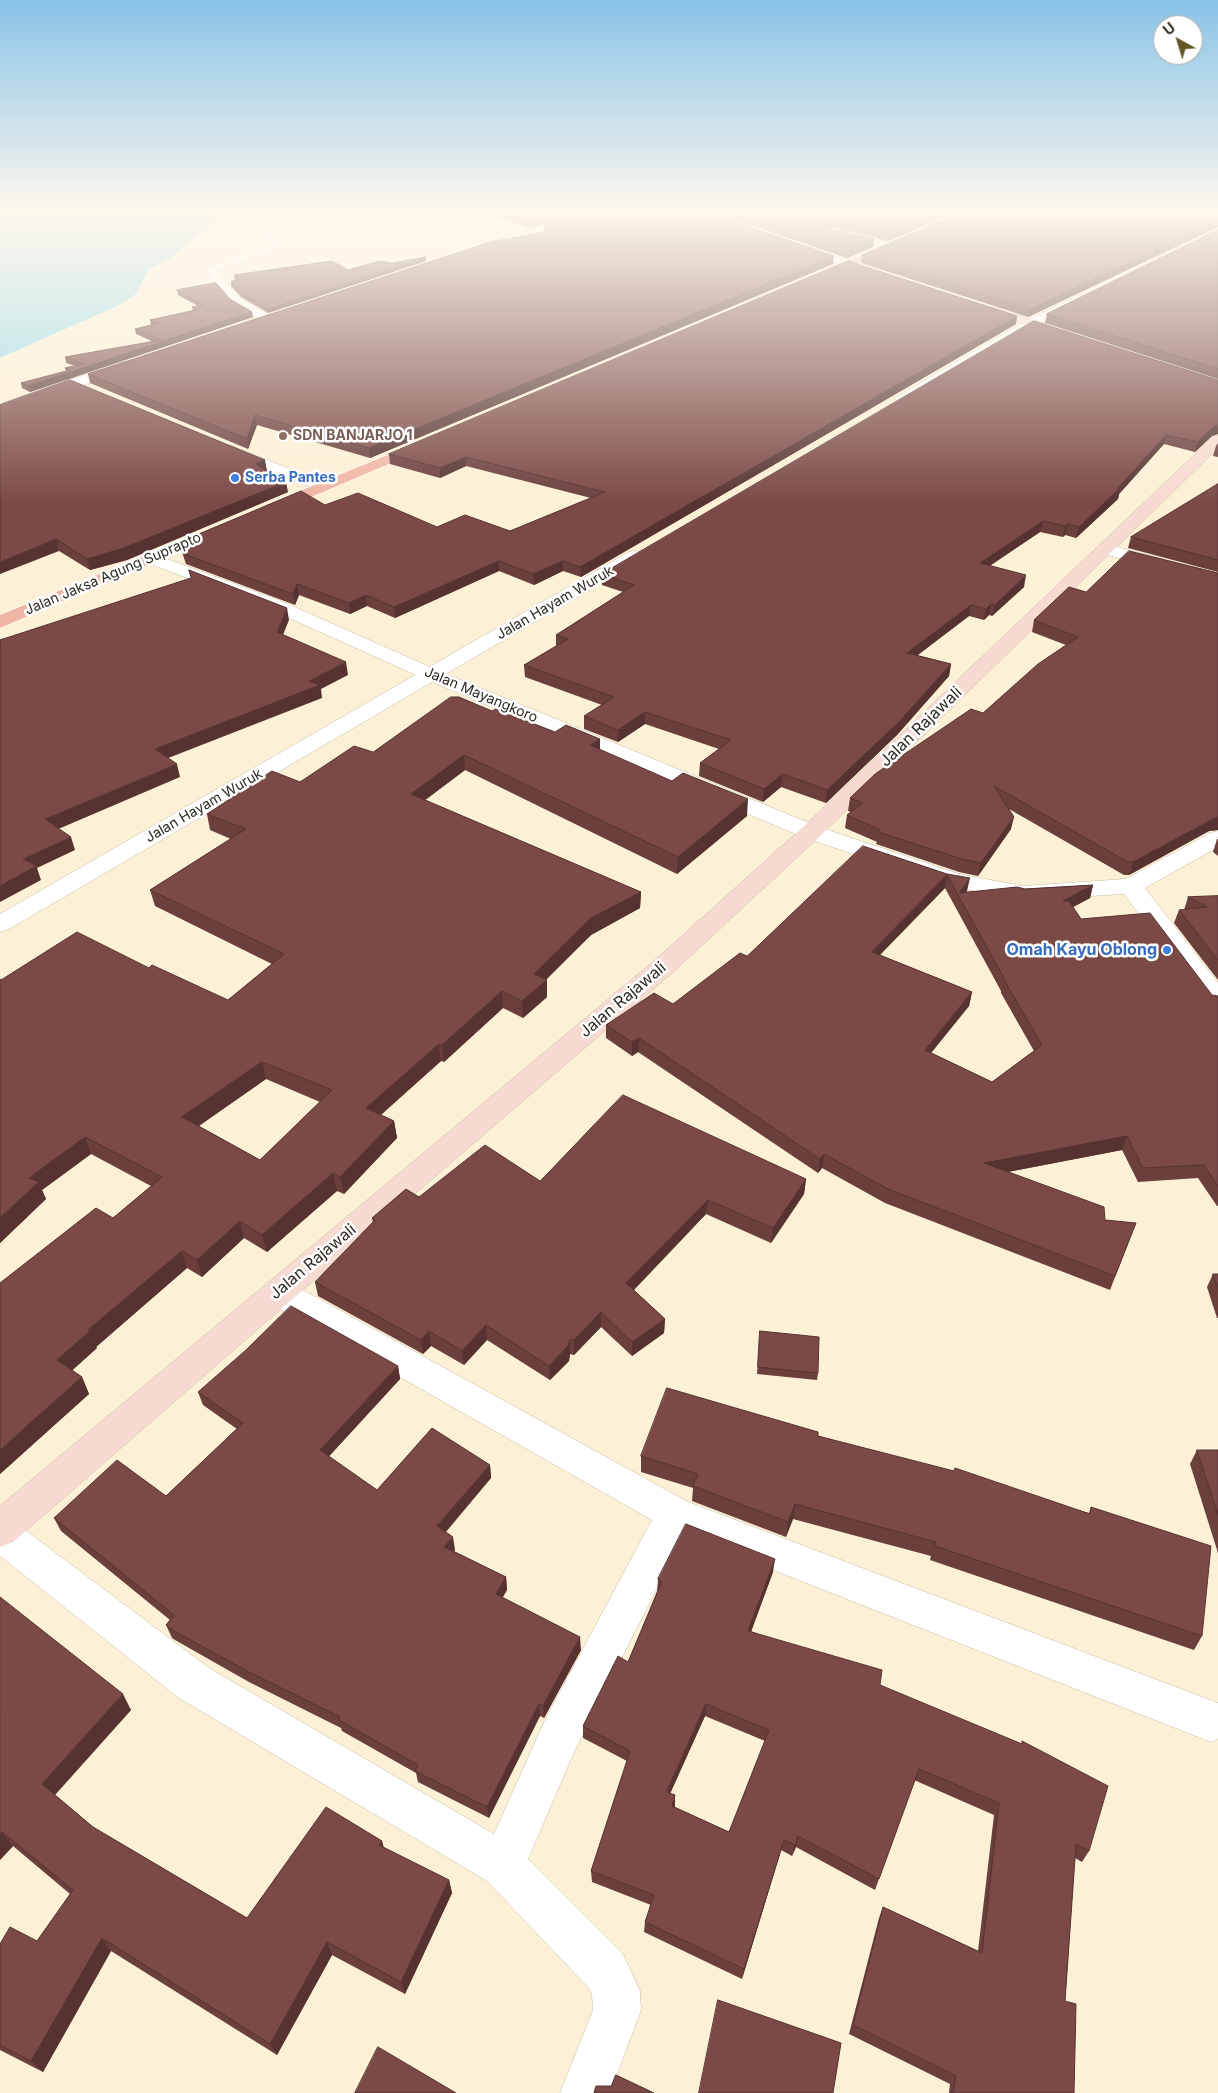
<!DOCTYPE html>
<html>
<head>
<meta charset="utf-8">
<style>
	body { margin:0 }
	#map { position:relative; width:1218px; height:2093px; overflow:hidden; background:#fcf0d6; font-family:Inter,sans-serif }
	canvas { display:block }
	.north { position:absolute; left:1153px; top:15px; width:50px; height:50px; box-sizing:border-box; background:#fefefe; border:1px solid #aba9a5; border-radius:50%; rotate:321deg; font-size:14px; font-weight:700; line-height:20px; text-align:center; color:#2e2a20 }
	.north::after { content:''; display:block; margin:auto; width:18px; height:22px; background:#635824; clip-path:polygon(50% 0,100% 100%,50% 72%,0 100%) }
</style>
</head>
<body>
<div id="map">
<canvas width="1218" height="2093"></canvas>
<div class="north">U</div>
</div>
<script>
const c = document.querySelector('canvas').getContext('2d');
c.lineJoin = 'round';
function fillPath(path, color) { c.fillStyle = color; c.fill(path, 'evenodd'); }
function stroke(path, color, width, dash) { c.strokeStyle = color; c.lineWidth = width; c.lineCap = dash ? 'butt' : 'round'; c.setLineDash(dash || []); c.stroke(path); }
function label(font, color, halo, rows, align = 'center') {
  c.font = font + ' Inter,sans-serif'; c.lineWidth = 5; c.setLineDash([]); c.textBaseline = 'middle'; c.strokeStyle = halo; c.fillStyle = color; for (const [text, x, y, turn = 0] of rows) {
    c.save(); c.translate(x, y); c.rotate((+turn || 0) * Math.PI / 180); c.textAlign = isNaN(turn) ? turn : align; if (halo) c.strokeText(text, 0, 0); c.fillText(text, 0, 0); c.restore();
  }
}
const water = new Path2D(`
	M 0,211 L 219,211 L 216,218 L 170,259 L 149,269 L 135,295 L 117,306 L 0,358 Z`);
const minor = new Path2D(`
	M 283,211 L 298,211 L 281,219 L 266,230 L 284,243 L 285,245 L 284,247 L 216,271 L 240,298 L 270,316 L 272,319 L 270,322 L 266,323 L 232,302 L 204,270 L 205,268 L 272,244 L 257,233 L 257,227 Z
	M 456,211 L 472,211 L 528,230 L 585,211 L 601,211 L 478,252 L 473,249 L 474,247 L 518,233 Z
	M 838,231 L 894,244 L 895,246 L 890,249 L 834,236 L 833,234 Z
	M 797,244 L 853,262 L 854,264 L 849,267 L 793,249 L 792,247 Z
	M 124,362 L 130,366 L 129,369 L 0,414 L 0,405 L 10,400 Z
	M 232,446 L 328,484 L 331,487 L 328,490 L 318,490 L 227,453 L 225,450 L 227,447 Z
	M 1106,544 L 1218,574 L 1218,584 L 1100,553 L 1098,549 L 1100,545 Z
	M 151,553 L 281,601 L 439,671 L 819,827 L 959,874 L 1022,886 L 1126,879 L 1210,833 L 1218,831 L 1218,847 L 1145,888 L 1218,983 L 1218,1010 L 1209,1007 L 1124,894 L 1022,900 L 945,885 L 803,837 L 425,679 L 269,609 L 145,562 L 142,558 L 145,554 Z
	M 278,1279 L 290,1283 L 688,1502 L 1218,1703 L 1218,1739 L 1211,1742 L 684,1535 L 575,1750 L 528,1859 L 623,1954 L 640,1991 L 641,2010 L 610,2093 L 560,2093 L 593,2010 L 592,1994 L 589,1988 L 487,1881 L 179,1698 L 0,1556 L 0,1515 L 13,1521 L 209,1668 L 494,1834 L 545,1720 L 652,1520 L 266,1301 L 262,1292 L 266,1283 Z`);
const tertiary = new Path2D(`
	M 1080,295 L 1086,298 L 1084,300 L 1035,326 L 907,401 L 897,401 L 895,398 L 1027,320 Z
	M 635,551 L 641,552 L 643,556 L 641,560 L 9,929 L 0,932 L 0,914 L 629,552 Z`);
const secondary = new Path2D(`
	M 981,304 L 1070,331 L 1072,334 L 1070,337 L 1062,337 L 977,309 L 975,307 Z
	M 1218,436 L 1218,448 L 819,837 L 672,973 L 290,1301 L 13,1542 L 0,1547 L 0,1506 L 654,961 L 803,827 L 1213,437 Z`);
const primary = new Path2D(`
	M 896,241 L 901,244 L 900,246 L 822,279 L 818,280 L 812,277 L 814,275 Z
	M 424,440 L 429,441 L 431,444 L 429,447 L 278,511 L 266,511 L 264,508 L 266,505 Z
	M 216,526 L 222,528 L 224,531 L 222,534 L 0,628 L 0,615 Z`);
const wall = new Path2D(`
	M 479,211 L 578,211 L 530,228 Z
	M 709,211 L 958,211 L 888,241 L 832,227 L 830,229 L 873,247 L 847,258 Z
	M 1218,211 L 1218,227 L 1028,317 L 861,263 L 862,255 Z
	M 544,224 L 833,264 L 370,458 L 257,425 L 248,449 L 90,383 L 88,374 L 546,232 L 544,232 Z
	M 1218,230 L 1218,379 L 1045,323 L 1047,314 Z
	M 426,261 L 268,313 L 241,297 L 231,286 L 231,281 L 236,280 L 235,280 L 234,275 L 348,270 L 392,263 Z
	M 177,290 L 230,299 L 253,317 L 30,392 L 22,388 L 21,383 L 66,372 L 65,368 L 75,366 L 66,363 L 65,357 L 154,342 L 136,334 L 135,329 L 151,325 L 150,320 L 193,310 L 192,307 L 198,306 L 178,295 Z
	M 1016,324 L 581,577 L 563,571 L 534,585 L 499,571 L 395,618 L 367,606 L 350,614 L 299,595 L 295,605 L 186,564 L 182,552 L 180,542 L 325,505 L 437,527 L 510,531 L 591,498 L 466,466 L 440,478 L 390,464 L 389,454 Z
	M 1218,380 L 1218,434 L 1212,436 L 1195,452 L 1164,444 L 1119,494 L 1118,499 L 1076,538 L 1065,535 L 1063,537 L 1040,532 L 990,565 L 1024,587 L 992,616 L 989,615 L 984,620 L 969,616 L 917,655 L 951,664 L 949,676 L 897,735 L 826,803 L 781,787 L 763,802 L 699,776 L 700,763 L 719,749 L 645,724 L 618,742 L 584,729 L 584,716 L 602,705 L 525,677 L 524,665 L 556,646 L 556,635 L 623,592 L 602,585 L 602,574 Z
	M 0,405 L 267,471 L 288,492 L 127,560 L 90,570 L 59,551 Z
	M 1218,443 L 1218,457 L 1213,456 L 1216,446 Z
	M 1218,484 L 1218,572 L 1128,548 L 1131,537 Z
	M 1218,573 L 1218,830 L 1209,831 L 1129,875 L 1124,875 L 1009,809 L 1011,829 L 978,876 L 959,872 L 876,844 L 877,842 L 845,828 L 847,815 L 851,812 L 848,811 L 850,798 L 983,713 L 1066,645 L 1032,632 L 1034,620 L 1086,592 Z
	M 492,711 L 555,732 L 600,750 L 747,816 L 677,874 L 465,770 L 425,800 L 641,892 L 640,908 L 591,935 L 546,980 L 547,997 L 523,1018 L 503,1008 L 444,1062 L 441,1061 L 381,1115 L 394,1121 L 397,1138 L 344,1194 L 337,1191 L 267,1252 L 244,1238 L 202,1277 L 187,1268 L 96,1347 L 97,1348 L 72,1370 L 82,1377 L 89,1394 L 0,1474 L 113,1218 L 151,1186 L 91,1154 L 42,1190 L 46,1199 L 0,1243 L 0,979 L 1,980 L 149,968 L 228,1000 L 272,964 L 155,906 L 150,890 L 231,839 L 210,830 L 207,814 L 300,782 L 373,752 ZM 266,1079 L 320,1102 L 260,1160 L 199,1126 Z
	M 1217,839 L 1218,839 L 1218,856 L 1213,852 Z
	M 947,874 L 967,891 L 966,892 L 1093,885 L 1090,898 L 1073,907 L 1081,919 L 1212,995 L 1218,996 L 1218,1206 L 1217,1206 L 1198,1178 L 1138,1182 L 1122,1150 L 1008,1172 L 1105,1220 L 1136,1223 L 1110,1290 L 885,1203 L 822,1168 L 818,1173 L 638,1052 L 632,1056 L 606,1038 L 606,1025 L 673,1004 L 747,956 ZM 945,888 L 1001,991 L 1001,993 L 1034,1051 L 992,1082 L 931,1053 L 969,1006 L 972,992 L 880,955 Z
	M 1218,896 L 1218,980 L 1174,923 L 1179,910 L 1184,910 L 1188,897 Z
	M 806,1179 L 804,1194 L 771,1243 L 706,1214 L 634,1290 L 665,1319 L 664,1333 L 632,1356 L 601,1327 L 574,1355 L 570,1354 L 569,1361 L 550,1380 L 487,1340 L 464,1365 L 431,1346 L 423,1354 L 318,1296 L 315,1282 L 373,1222 L 372,1218 L 419,1197 L 540,1181 Z
	M 1213,1274 L 1218,1274 L 1218,1318 L 1217,1318 L 1207,1287 Z
	M 760,1331 L 818,1373 L 817,1380 L 757,1374 Z
	M 398,1366 L 400,1379 L 329,1456 L 377,1490 L 490,1465 L 491,1478 L 446,1532 L 455,1550 L 454,1551 L 506,1577 L 507,1590 L 502,1598 L 581,1650 L 544,1718 L 540,1716 L 489,1818 L 418,1782 L 416,1773 L 342,1731 L 341,1728 L 249,1682 L 175,1640 L 172,1638 L 166,1625 L 170,1620 L 61,1531 L 54,1518 L 166,1496 L 237,1429 L 203,1405 L 198,1392 Z
	M 818,1436 L 1089,1513 L 1091,1507 L 1202,1636 L 1194,1650 L 930,1560 L 931,1556 L 793,1519 L 786,1537 L 692,1501 L 693,1488 L 641,1472 L 641,1456 Z
	M 1197,1450 L 1218,1450 L 1218,1553 L 1190,1464 Z
	M 773,1572 L 751,1631 L 880,1685 L 1089,1851 L 1082,1862 L 1075,1858 L 1065,2001 L 1074,2093 L 949,2093 L 950,2084 L 849,2034 L 879,1918 L 883,1907 L 978,1951 L 994,1815 L 914,1780 L 875,1890 L 796,1847 L 792,1856 L 781,1850 L 742,1979 L 644,1932 L 645,1922 L 651,1905 L 592,1882 L 591,1871 L 627,1761 L 583,1738 L 583,1726 L 628,1662 L 657,1592 L 658,1579 ZM 705,1716 L 765,1741 L 729,1832 L 674,1807 L 670,1793 Z
	M 0,1597 L 131,1710 L 55,1795 L 93,1827 L 247,1918 L 382,1841 L 383,1847 L 449,1880 L 452,1893 L 405,1994 L 332,1955 L 277,2055 L 111,1951 L 43,2072 L 0,2050 L 0,1944 L 37,1941 L 70,1894 L 13,1846 L 0,1860 Z`);
const shadedWall = new Path2D(`
	M 556,211 L 578,211 L 530,228 L 529,220 Z
	M 942,211 L 958,211 L 888,241 L 889,233 Z
	M 833,220 L 832,227 L 826,230 L 827,223 Z
	M 1218,220 L 1218,227 L 1028,317 L 1030,309 Z
	M 874,239 L 873,247 L 847,258 L 848,250 Z
	M 834,256 L 833,264 L 370,458 L 369,448 Z
	M 426,257 L 426,261 L 268,313 L 268,309 Z
	M 252,312 L 253,317 L 30,392 L 28,386 Z
	M 1017,316 L 1016,324 L 581,577 L 580,567 Z
	M 255,415 L 257,425 L 248,449 L 247,439 Z
	M 1218,425 L 1218,434 L 1212,436 L 1195,452 L 1198,442 L 1214,426 Z
	M 1166,435 L 1164,444 L 1119,494 L 1118,499 L 1076,538 L 1079,527 L 1118,488 Z
	M 466,457 L 466,466 L 440,478 L 440,468 Z
	M 265,460 L 267,471 L 255,464 Z
	M 286,482 L 288,492 L 127,560 L 90,570 L 87,559 Z
	M 1043,521 L 1040,532 L 978,574 L 980,563 Z
	M 1068,524 L 1065,535 L 1063,537 L 1065,526 Z
	M 56,539 L 59,551 L 0,574 L 0,562 Z
	M 499,561 L 499,571 L 395,618 L 394,607 Z
	M 563,561 L 563,571 L 534,585 L 533,574 Z
	M 1026,575 L 1024,587 L 992,616 L 995,605 Z
	M 297,584 L 299,595 L 295,605 L 293,594 Z
	M 366,595 L 367,606 L 350,614 L 349,603 Z
	M 991,604 L 989,615 L 984,620 L 986,609 Z
	M 971,605 L 969,616 L 905,665 L 907,653 Z
	M 287,608 L 289,620 L 279,645 L 277,632 Z
	M 346,662 L 348,675 L 321,689 L 322,698 L 158,762 L 155,749 L 309,681 Z
	M 951,664 L 949,676 L 897,735 L 826,803 L 827,790 Z
	M 645,712 L 645,724 L 618,742 L 618,730 Z
	M 600,739 L 600,754 L 590,745 Z
	M 464,755 L 465,770 L 412,810 L 411,794 Z
	M 177,764 L 180,777 L 49,833 L 45,819 Z
	M 783,774 L 781,787 L 763,802 L 764,789 Z
	M 748,799 L 747,816 L 677,874 L 678,857 Z
	M 1014,817 L 1011,829 L 978,876 L 981,863 Z
	M 1218,818 L 1218,830 L 1209,831 L 1129,875 L 1133,862 L 1213,819 Z
	M 71,837 L 75,850 L 37,868 L 41,880 L 0,902 L 0,886 L 23,859 Z
	M 947,875 L 945,888 L 870,965 L 872,952 Z
	M 970,878 L 967,891 L 961,900 L 959,893 Z
	M 1093,885 L 1090,898 L 1060,914 L 1063,901 Z
	M 641,892 L 640,908 L 591,935 L 541,984 L 547,980 L 547,997 L 523,1018 L 522,1001 L 534,974 L 591,918 Z
	M 502,991 L 503,1008 L 444,1062 L 442,1045 Z
	M 972,992 L 969,1006 L 922,1064 L 925,1050 Z
	M 639,1038 L 638,1052 L 632,1056 L 632,1042 Z
	M 439,1044 L 441,1061 L 368,1126 L 366,1108 Z
	M 262,1062 L 266,1079 L 187,1134 L 182,1117 Z
	M 394,1121 L 397,1138 L 344,1194 L 340,1177 Z
	M 1127,1136 L 1122,1150 L 981,1177 L 984,1163 Z
	M 85,1137 L 91,1154 L 42,1190 L 46,1199 L 0,1243 L 0,1218 L 29,1178 Z
	M 824,1154 L 822,1168 L 818,1173 L 820,1159 Z
	M 333,1173 L 337,1191 L 267,1252 L 262,1235 Z
	M 806,1179 L 804,1194 L 771,1243 L 773,1228 Z
	M 708,1200 L 706,1214 L 626,1298 L 626,1283 Z
	M 240,1221 L 244,1238 L 202,1277 L 197,1260 Z
	M 182,1251 L 187,1268 L 96,1347 L 97,1348 L 65,1377 L 57,1360 L 88,1330 Z
	M 601,1312 L 601,1327 L 574,1355 L 574,1340 Z
	M 665,1319 L 664,1333 L 632,1356 L 632,1342 Z
	M 486,1325 L 487,1340 L 464,1365 L 462,1351 Z
	M 429,1331 L 431,1346 L 423,1354 L 421,1340 Z
	M 570,1340 L 570,1354 L 569,1361 L 550,1380 L 549,1366 Z
	M 398,1366 L 400,1379 L 323,1463 L 320,1450 Z
	M 82,1377 L 89,1394 L 0,1474 L 0,1450 Z
	M 490,1465 L 491,1478 L 439,1539 L 437,1526 Z
	M 795,1504 L 793,1519 L 786,1537 L 788,1522 Z
	M 453,1537 L 455,1550 L 446,1559 L 444,1547 Z
	M 775,1559 L 773,1572 L 747,1643 L 748,1631 Z
	M 506,1577 L 507,1590 L 497,1607 L 496,1594 Z
	M 580,1637 L 581,1650 L 544,1718 L 543,1706 Z
	M 123,1694 L 131,1710 L 52,1798 L 42,1784 Z
	M 539,1704 L 540,1716 L 489,1818 L 487,1807 Z
	M 706,1704 L 705,1716 L 666,1803 L 667,1792 Z
	M 675,1795 L 675,1807 L 671,1817 L 672,1806 Z
	M 2,1832 L 13,1846 L 0,1860 L 0,1835 Z
	M 798,1836 L 796,1847 L 792,1856 L 795,1845 Z
	M 784,1840 L 781,1850 L 742,1979 L 744,1969 Z
	M 382,1841 L 386,1855 L 379,1845 Z
	M 449,1880 L 452,1893 L 405,1994 L 401,1982 Z
	M 102,1938 L 111,1951 L 43,2072 L 31,2061 Z
	M 327,1942 L 332,1955 L 277,2055 L 270,2044 Z`);
const building = new Path2D(`
	M 501,211 L 556,211 L 529,220 Z
	M 583,211 L 703,211 L 834,256 L 369,448 L 255,415 L 247,439 L 88,374 L 490,242 L 563,229 L 544,224 Z
	M 731,211 L 942,211 L 889,233 L 833,220 L 827,223 L 828,228 L 874,239 L 848,250 Z
	M 966,211 L 1218,211 L 1218,220 L 1030,309 L 862,255 Z
	M 1218,230 L 1218,369 L 1047,314 Z
	M 426,257 L 268,309 L 241,292 L 231,281 L 241,280 L 234,275 L 332,261 L 348,270 L 380,261 L 392,263 Z
	M 848,261 L 1017,316 L 580,567 L 563,561 L 533,574 L 499,561 L 394,607 L 366,595 L 349,603 L 297,584 L 293,594 L 184,554 L 180,542 L 301,491 L 325,505 L 358,493 L 437,527 L 465,515 L 510,531 L 605,492 L 466,457 L 440,468 L 389,454 Z
	M 216,283 L 230,299 L 252,312 L 28,386 L 21,383 L 70,370 L 65,368 L 83,364 L 65,357 L 161,340 L 135,329 L 159,323 L 150,320 L 197,310 L 192,307 L 204,305 L 177,290 Z
	M 1034,321 L 1218,380 L 1218,425 L 1214,426 L 1198,442 L 1166,435 L 1118,488 L 1120,488 L 1079,527 L 1068,524 L 1065,526 L 1043,521 L 980,563 L 1026,575 L 995,605 L 991,604 L 986,609 L 971,605 L 907,653 L 951,664 L 899,722 L 827,790 L 783,774 L 764,789 L 700,763 L 731,740 L 645,712 L 618,730 L 584,716 L 614,697 L 524,665 L 568,639 L 556,635 L 634,585 L 602,574 Z
	M 70,380 L 265,460 L 255,464 L 286,482 L 124,548 L 87,559 L 56,539 L 0,562 L 0,405 Z
	M 1218,484 L 1218,560 L 1131,537 Z
	M 1129,551 L 1218,573 L 1218,818 L 1213,819 L 1133,862 L 1128,862 L 994,786 L 1014,817 L 981,863 L 962,859 L 878,832 L 880,830 L 847,815 L 863,803 L 850,798 L 875,774 L 971,709 L 983,713 L 1038,664 L 1078,637 L 1034,620 L 1069,587 L 1086,592 Z
	M 189,570 L 287,608 L 277,632 L 346,662 L 309,681 L 320,685 L 155,749 L 177,764 L 45,819 L 71,837 L 23,859 L 37,866 L 0,886 L 0,640 L 191,578 Z
	M 451,697 L 459,697 L 492,711 L 496,709 L 555,732 L 566,725 L 600,739 L 590,745 L 672,781 L 683,773 L 748,799 L 678,857 L 464,755 L 411,794 L 641,892 L 591,918 L 534,974 L 547,980 L 522,1001 L 502,991 L 442,1045 L 439,1044 L 366,1108 L 394,1121 L 340,1177 L 333,1173 L 262,1235 L 240,1221 L 197,1260 L 182,1251 L 88,1330 L 90,1331 L 57,1360 L 82,1377 L 0,1450 L 0,1283 L 96,1208 L 113,1218 L 162,1177 L 85,1137 L 29,1178 L 39,1182 L 0,1218 L 0,979 L 1,980 L 77,932 L 149,968 L 152,965 L 228,1000 L 284,954 L 150,890 L 246,829 L 207,814 L 272,771 L 300,782 L 354,746 L 373,752 ZM 262,1062 L 332,1090 L 260,1160 L 182,1117 Z
	M 863,846 L 947,874 L 970,878 L 959,893 L 1017,887 L 1025,889 L 1093,885 L 1063,901 L 1069,901 L 1081,919 L 1150,913 L 1212,995 L 1218,996 L 1218,1186 L 1204,1165 L 1143,1168 L 1127,1136 L 984,1163 L 1104,1207 L 1105,1220 L 1136,1223 L 1115,1276 L 888,1189 L 824,1154 L 820,1159 L 639,1038 L 632,1042 L 606,1025 L 654,993 L 673,1004 L 740,953 L 747,956 ZM 947,875 L 1005,980 L 1004,980 L 1042,1045 L 992,1082 L 925,1050 L 972,992 L 872,952 Z
	M 1218,896 L 1218,960 L 1179,910 L 1207,907 L 1188,897 Z
	M 623,1095 L 806,1179 L 773,1228 L 708,1200 L 626,1283 L 665,1319 L 632,1342 L 601,1312 L 574,1340 L 570,1340 L 568,1346 L 549,1366 L 486,1325 L 462,1351 L 429,1331 L 421,1340 L 315,1282 L 375,1220 L 372,1218 L 406,1189 L 419,1197 L 485,1145 L 540,1181 Z
	M 1213,1274 L 1218,1274 L 1218,1288 Z
	M 291,1306 L 398,1366 L 320,1450 L 377,1490 L 432,1428 L 490,1465 L 437,1526 L 453,1537 L 444,1547 L 506,1577 L 496,1594 L 580,1637 L 543,1706 L 539,1704 L 487,1807 L 415,1771 L 418,1765 L 339,1720 L 340,1717 L 245,1670 L 169,1628 L 166,1625 L 174,1615 L 54,1518 L 117,1460 L 166,1496 L 243,1423 L 198,1392 L 246,1350 Z
	M 760,1331 L 819,1337 L 818,1373 L 758,1367 Z
	M 667,1388 L 818,1432 L 818,1436 L 954,1471 L 955,1468 L 1090,1514 L 1091,1507 L 1211,1546 L 1202,1636 L 935,1546 L 936,1542 L 795,1504 L 788,1522 L 693,1486 L 698,1474 L 641,1456 Z
	M 1197,1450 L 1218,1450 L 1218,1514 Z
	M 686,1524 L 775,1559 L 748,1631 L 882,1670 L 880,1685 L 1022,1744 L 1022,1741 L 1108,1786 L 1089,1851 L 1076,1844 L 1065,2001 L 1076,2004 L 1074,2093 L 953,2093 L 956,2076 L 853,2025 L 883,1907 L 982,1953 L 999,1803 L 919,1769 L 879,1879 L 798,1836 L 795,1845 L 784,1840 L 744,1969 L 645,1922 L 654,1895 L 591,1871 L 630,1751 L 583,1726 L 618,1656 L 628,1662 L 662,1581 L 658,1579 ZM 706,1704 L 769,1730 L 729,1832 L 672,1806 L 675,1795 L 667,1792 Z
	M 0,1597 L 123,1694 L 42,1784 L 93,1827 L 247,1918 L 326,1807 L 382,1841 L 379,1845 L 449,1880 L 401,1982 L 327,1942 L 270,2044 L 102,1938 L 31,2061 L 0,2045 L 0,1944 L 10,1927 L 37,1941 L 73,1890 L 2,1832 L 0,1835 Z
	M 718,2000 L 841,2043 L 833,2093 L 699,2093 Z
	M 378,2047 L 456,2093 L 355,2093 Z
	M 616,2075 L 654,2093 L 594,2093 L 596,2086 L 611,2086 Z`);
const markers = [
	[283,436,5,"#8d6e63"],
	[235,478,5,"#3f7fe0"],
	[1167,950,5,"#3f7fe0"]
];
const farEducationnames = [
	["SDN BANJARJO 1",293,436]
];
const farShopnames = [
	["Serba Pantes",245,478]
];
const farStreetnames = [
	["Jalan Jaksa Agung Suprapto",113,574,-23],
	["Jalan Hayam Wuruk",555,603,-30],
	["Jalan Mayangkoro",481,695,23],
	["Jalan Hayam Wuruk",204,806,-30]
];
const streetNames = [
	["Jalan Rajawali",921,727,-44],
	["Jalan Rajawali",623,1000,-40],
	["Jalan Rajawali",313,1262,-40]
];
const shopNames = [
	["Omah Kayu Oblong",1157,950]
];
fillPath(water, '#9adae9');
stroke(minor, '#c8bca3', 1);
stroke(tertiary, '#c8bca3', 1);
stroke(secondary, '#c8bca3', 1);
stroke(primary, '#fff', 1);
fillPath(minor, '#fff');
fillPath(tertiary, '#fff');
fillPath(secondary, '#f7dbd2');
fillPath(primary, '#efb6a5');
fillPath(wall, '#6a3f3c');
fillPath(shadedWall, '#563331');
fillPath(building, '#7b4946');
stroke(building, '#563331', 1);
const sky = c.createLinearGradient(0, 0, 0, 504);
sky.addColorStop(0, '#89c3e8');
sky.addColorStop(0.42, '#fef8ed');
sky.addColorStop(1, '#fef8ed00');
c.fillStyle = sky;
c.fillRect(0, 0, 1218, 504);
for (const [x, y, r, color] of markers) { const dot = new Path2D(); dot.arc(x, y, r, 0, 2 * Math.PI); c.fillStyle = color; c.fill(dot); stroke(dot, '#fefefe', 2); }
label('bold 14px', '#785e54', '#fefefe', farEducationnames, 'left');
label('bold 14px', '#366cbe', '#fefefe', farShopnames, 'left');
label('14px', '#2e2a20', '#fefefe', farStreetnames);
label('16px', '#2e2a20', '#fefefe', streetNames);
label('bold 16px', '#366cbe', '#fefefe', shopNames, 'right');
</script>
</body>
</html>
